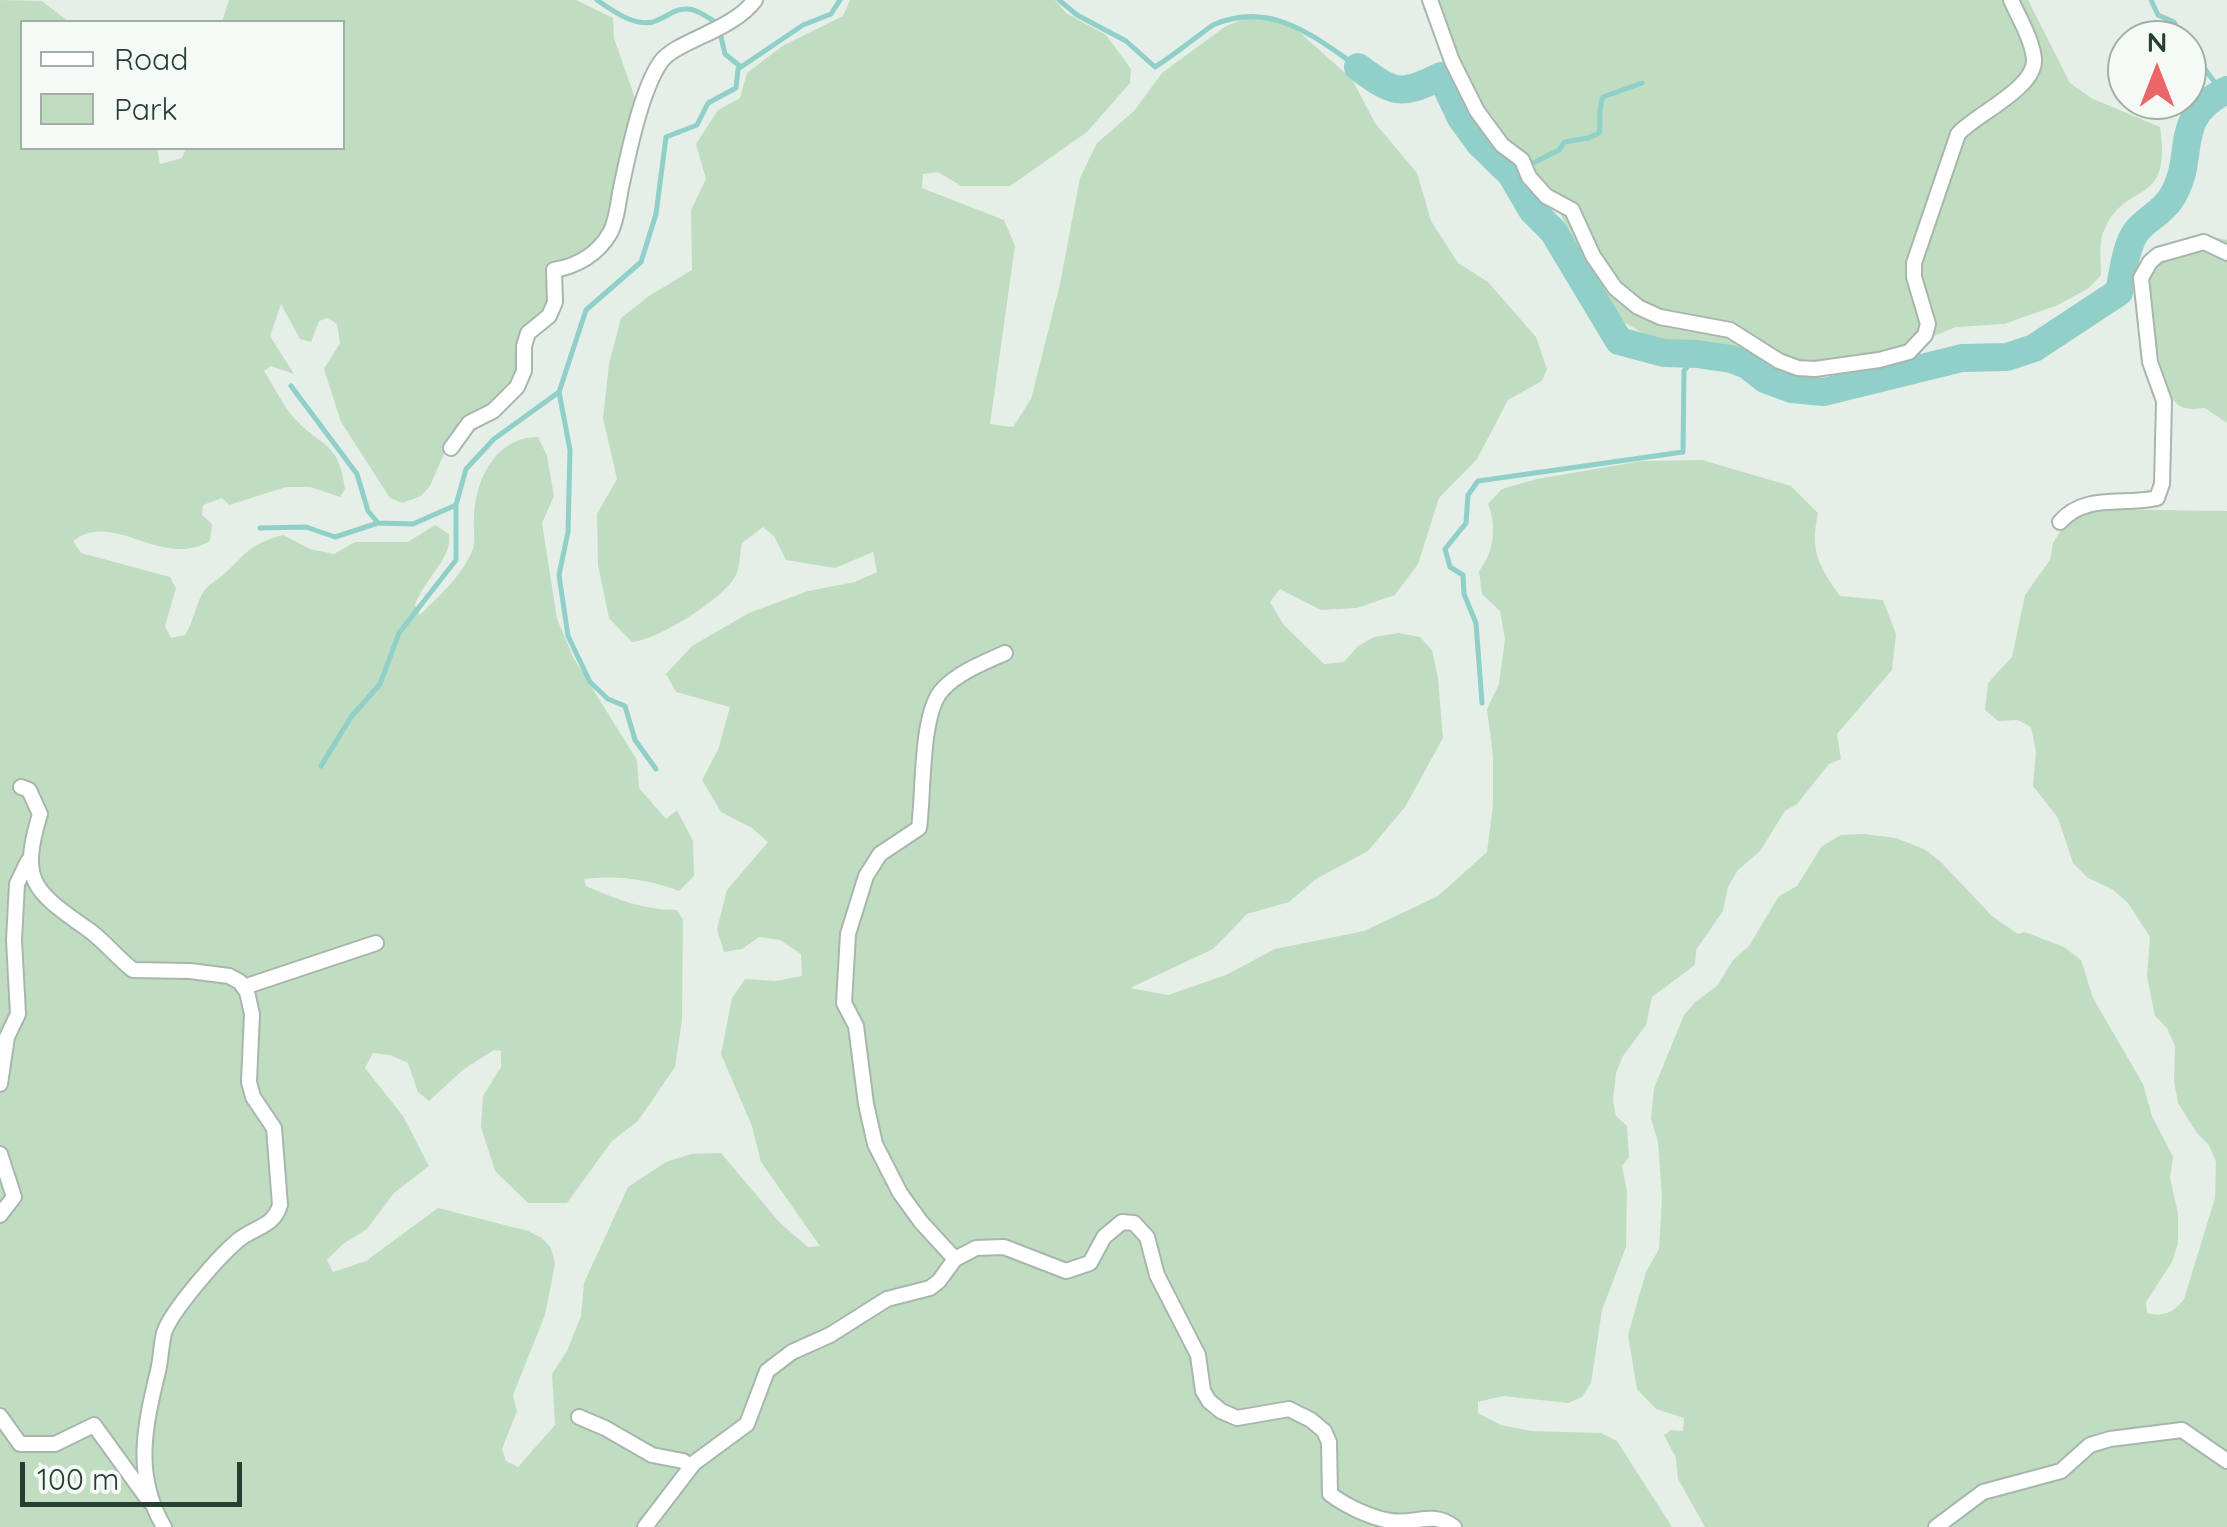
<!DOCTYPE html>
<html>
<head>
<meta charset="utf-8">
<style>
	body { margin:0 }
	#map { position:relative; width:2227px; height:1527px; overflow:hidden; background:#e6eee8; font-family:Quicksand,sans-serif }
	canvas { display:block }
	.legend { position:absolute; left:20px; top:20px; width:325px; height:130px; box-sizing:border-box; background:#f6faf7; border:2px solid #a2afa8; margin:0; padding:12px 18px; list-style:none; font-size:30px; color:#253f32 }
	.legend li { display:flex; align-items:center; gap:20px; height:50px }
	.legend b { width:50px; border:2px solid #a2afa8 }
	.north { position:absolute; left:2107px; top:20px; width:100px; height:100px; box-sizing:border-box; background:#f6faf7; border:2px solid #a2afa8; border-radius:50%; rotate:0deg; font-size:28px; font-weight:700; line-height:40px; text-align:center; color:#253f32 }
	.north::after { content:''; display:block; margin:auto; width:35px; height:45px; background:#eb6767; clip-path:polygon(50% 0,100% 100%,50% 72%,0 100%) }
	.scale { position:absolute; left:20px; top:1462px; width:222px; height:45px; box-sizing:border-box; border:5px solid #253f32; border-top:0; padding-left:12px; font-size:30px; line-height:35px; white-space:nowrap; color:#253f32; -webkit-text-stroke:8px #f6faf7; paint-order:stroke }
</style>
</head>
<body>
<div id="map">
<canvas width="2227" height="1527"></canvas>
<ul class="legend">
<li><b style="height:12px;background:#fff"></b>Road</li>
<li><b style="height:28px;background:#c0ddc1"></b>Park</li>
</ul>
<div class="north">N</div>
<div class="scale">100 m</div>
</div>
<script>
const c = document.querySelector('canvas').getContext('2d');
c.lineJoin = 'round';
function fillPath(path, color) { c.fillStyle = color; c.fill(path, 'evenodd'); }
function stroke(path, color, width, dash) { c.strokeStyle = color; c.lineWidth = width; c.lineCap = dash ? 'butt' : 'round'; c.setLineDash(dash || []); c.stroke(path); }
const green = new Path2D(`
	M 0,0 L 42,1 L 69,22 L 22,22 L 22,148 L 157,148 L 160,164 L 182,158 L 186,148 L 342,148 L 342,22 L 222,22 L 229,0 L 576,0 L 613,18 L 614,38 L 637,104 L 624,143 L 603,231 L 550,292 L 513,383 L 501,398 L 452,435 L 430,486 L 421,496 L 402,503 L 390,498 L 341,422 L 324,369 L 340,343 L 337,324 L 328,318 L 319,321 L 311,342 L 300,339 L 281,304 L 270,336 L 294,374 L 271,366 L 264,371 C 274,386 283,406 295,419 C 322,448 339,441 345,489 L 340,497 L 310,487 L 286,487 L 229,505 L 222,498 L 203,505 L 202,515 L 212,524 L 210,541 C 161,570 114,509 73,541 L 81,553 L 170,577 L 176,588 L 165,626 L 171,638 L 185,635 C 194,621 197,600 204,591 C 209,584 217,580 223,575 C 248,553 247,545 283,535 L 310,549 L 334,554 L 355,542 L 408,542 L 435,525 L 449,534 C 453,558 424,579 415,605 L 420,615 C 439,596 463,575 473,549 C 476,540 473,528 474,518 C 475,481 495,437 538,437 L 547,456 L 554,496 L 542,523 L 557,619 L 574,659 L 637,760 L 639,788 L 666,819 L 677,810 L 693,841 L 694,876 L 679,891 C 647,879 618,875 584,879 L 586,886 C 616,899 644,910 677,910 L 683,920 L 682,1020 L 675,1067 L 638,1121 L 612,1141 L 567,1203 L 528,1203 L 495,1171 L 481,1127 L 483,1096 L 501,1067 L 501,1051 L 494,1050 L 464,1069 L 429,1101 L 418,1092 L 408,1063 L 390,1055 L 373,1053 L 365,1068 L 403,1116 L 429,1166 L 394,1193 L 367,1229 L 343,1244 L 327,1260 L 333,1272 L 366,1261 L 438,1208 L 528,1231 L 542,1238 L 551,1248 L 555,1264 L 545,1315 L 513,1395 L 517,1411 L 502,1449 L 506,1461 L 518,1467 L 555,1425 L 552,1374 L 567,1351 L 581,1316 L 584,1283 L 628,1187 L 666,1162 L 691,1154 L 721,1153 L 781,1224 L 808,1247 L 820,1246 L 761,1162 L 752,1126 L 721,1054 L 732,998 L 745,979 L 776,981 L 802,976 L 801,954 L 780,940 L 759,937 L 742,949 L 724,952 L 717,929 L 727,890 L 768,842 L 752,828 L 721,812 L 702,780 L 718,750 L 730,707 L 676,692 L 666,674 L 692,646 L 749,613 L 808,591 L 855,582 L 877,572 L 873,552 L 835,568 L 786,560 L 774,536 L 763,527 L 742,543 C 740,552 740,566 736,575 C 725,598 658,640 632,642 L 609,618 L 598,565 L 597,514 L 617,479 L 603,418 L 609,364 L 621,318 L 649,296 L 692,270 L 691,210 L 706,179 L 696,144 L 718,110 L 740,98 L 747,73 L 784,45 L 843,16 L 850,0 L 1055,0 L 1066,13 L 1106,35 L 1131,69 L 1130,83 L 1087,132 L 1010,186 L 961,186 L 938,172 L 923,174 L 922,188 L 1004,220 L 1015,246 L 990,424 L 1013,427 L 1031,399 L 1060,284 L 1080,178 L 1097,143 L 1134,111 L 1162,73 L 1226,26 L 1249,17 L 1289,23 L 1352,79 L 1375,123 L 1417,173 L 1431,221 L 1458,263 L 1488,282 L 1536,337 L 1547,369 L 1542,381 L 1508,400 L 1477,459 L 1439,498 L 1418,564 L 1395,595 L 1357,608 L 1321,610 L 1280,589 L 1270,602 L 1283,624 L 1324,664 L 1344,662 L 1358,646 L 1374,637 L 1399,633 L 1420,637 L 1432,650 L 1438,678 L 1443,738 L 1405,807 L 1368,851 L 1316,879 L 1289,902 L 1247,914 L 1213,949 L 1130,988 L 1168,995 L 1226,975 L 1275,949 L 1364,931 L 1438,896 L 1487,852 L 1493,805 L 1493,756 L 1487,709 L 1499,684 L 1505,639 L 1500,611 L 1482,594 L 1479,571 C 1494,552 1497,526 1488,504 L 1502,489 L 1537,479 L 1642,461 L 1702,460 L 1791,486 L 1818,513 C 1810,551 1818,565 1840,596 L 1883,600 L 1896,634 L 1892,670 L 1837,734 L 1841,759 L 1829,764 L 1797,804 L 1785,811 L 1760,851 L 1738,870 L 1728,887 L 1723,911 L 1696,950 L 1695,965 L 1652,997 L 1646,1025 L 1623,1056 L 1616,1073 L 1613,1101 L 1616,1116 L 1627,1126 L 1629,1157 L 1622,1166 L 1627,1191 L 1626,1247 L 1602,1310 L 1591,1383 L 1582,1397 L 1568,1403 L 1503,1396 L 1478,1402 L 1478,1413 L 1501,1425 L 1531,1431 L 1601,1433 L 1617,1441 L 1672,1527 L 0,1527 Z
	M 1436,0 L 2028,0 L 2070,83 L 2091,98 L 2160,127 C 2172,208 2127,180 2105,228 C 2098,242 2101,260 2101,275 L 2089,288 L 2058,305 L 2004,324 L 1956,327 L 1904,348 L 1802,374 L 1717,345 L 1657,341 L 1608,313 L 1588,277 L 1548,185 L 1485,116 L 1454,56 Z
	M 2219,238 L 2227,240 L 2227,423 L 2205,408 C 2194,409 2183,411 2175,402 C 2163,388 2159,359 2156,341 C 2153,323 2143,297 2147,279 C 2155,249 2194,241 2219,238 Z
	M 2091,509 L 2227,511 L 2227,1527 L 1705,1527 L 1678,1479 L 1676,1458 L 1664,1435 L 1671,1430 L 1683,1431 L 1684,1418 L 1656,1409 L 1637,1389 L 1628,1335 L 1646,1272 L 1659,1249 L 1662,1198 L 1658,1142 L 1651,1119 L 1654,1088 L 1684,1015 L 1695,1002 L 1717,986 L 1733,960 L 1749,946 L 1779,896 L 1797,886 L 1822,846 L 1841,835 L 1864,834 L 1896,838 L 1924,849 L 1940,861 L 1992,916 L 2018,934 L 2025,932 L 2064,947 L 2081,960 L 2093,998 L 2143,1084 L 2152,1116 L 2173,1157 L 2170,1178 L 2178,1213 L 2178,1243 L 2172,1262 L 2146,1302 L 2147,1313 C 2164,1317 2173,1313 2184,1299 L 2215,1198 L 2216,1162 L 2209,1145 L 2197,1133 L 2178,1103 L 2174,1081 L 2175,1046 L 2167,1028 L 2155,1016 L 2147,976 L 2150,937 L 2128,903 L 2112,889 L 2088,878 L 2073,863 L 2058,818 L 2033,786 L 2036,751 L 2031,727 L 2018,720 L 1998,721 L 1985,710 L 1988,683 L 2012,657 L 2025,595 L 2050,560 L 2053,543 L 2066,522 Z`);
const stream = new Path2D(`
	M 597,0 C 613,11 638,30 658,20 C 670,15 675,8 689,9 C 699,10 710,19 718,24 L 725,54 L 741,67
	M 1059,0 L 1077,15 L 1126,41 L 1155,67 C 1176,54 1193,39 1213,25 C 1270,0 1312,35 1358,67
	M 2151,0 L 2158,15 L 2174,22 L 2184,40
	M 2187,45 L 2222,92
	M 1511,174 L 1559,150 L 1565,142 L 1588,138 L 1599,133 C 1602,119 1597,110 1603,97 L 1642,83
	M 291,386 L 357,474 L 368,511 L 378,523 L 413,524 L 456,505
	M 260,528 L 306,527 L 335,537 L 378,523
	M 1482,703 L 1476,623 L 1464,594 L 1463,575 L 1450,567 L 1445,549 L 1466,523 L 1468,495 L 1478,481 L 1683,452 L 1684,371 L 1697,354
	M 321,766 L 351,717 L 380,684 L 399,633 L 456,560 L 456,505 L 466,469 L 494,439 L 559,392
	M 656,769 L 635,740 L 625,706 L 608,699 L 590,682 L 568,636 L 559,575 L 568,532 L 570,450 L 559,392 L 586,310 L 641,262 L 656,214 L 666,137 L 697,125 L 708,103 L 736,88 L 738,69 L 803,25 L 831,14 L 840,0`);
const river = new Path2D(`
	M 1358,67 C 1393,93 1400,97 1441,76 L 1461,118 L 1480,144 L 1511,174 L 1532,210 L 1553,231 L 1619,341 L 1664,353 L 1697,354 L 1731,359 L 1747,365 L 1765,379 L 1792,389 L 1824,392 L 1962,358 L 2007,357 L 2034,348 L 2119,292 C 2123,275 2125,247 2136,232 C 2145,220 2161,213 2170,200 C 2199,157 2168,119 2227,90`);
const minor = new Path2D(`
	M 1430,0 L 1452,61 L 1477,111 L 1502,145 L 1522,160 L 1529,177 L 1546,196 L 1572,210 L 1593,256 L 1615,288 L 1638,307 L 1660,317 L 1730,330 L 1779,361 L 1798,368 L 1815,369 L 1879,360 L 1909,352 L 1925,335 L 1928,324 L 1914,277 L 1914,263 L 1958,134 C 1976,114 2036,88 2034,59 C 2032,39 2019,18 2011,0
	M 451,448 L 469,423 L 493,411 L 517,387 L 524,371 L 524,346 L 528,333 L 549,316 L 555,302 L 554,270 C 577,266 598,254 610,233 C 617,221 618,202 621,188 C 628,155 641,91 660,63 C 674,41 731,32 755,0
	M 2060,522 C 2085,493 2123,506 2157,498 L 2162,484 L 2164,401 L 2150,362 L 2141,278 L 2150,262 L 2158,255 L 2204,242 L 2227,253
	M 21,787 L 29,790 L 40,814 C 20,880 32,890 86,928 C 103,939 116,957 133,970 L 190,971 L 229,976 L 240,982 L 247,992 L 252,1014 L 249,1082 L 253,1097 L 274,1128 L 280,1205 C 273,1229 251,1227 235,1243 C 217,1259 171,1311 164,1333 C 161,1345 161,1359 158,1371 C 145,1425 133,1475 164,1527
	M 244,987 L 376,943
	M 0,1084 L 7,1037 L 18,1014 L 14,940 L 17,884 L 28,861
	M 0,1154 L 14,1197 L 0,1215
	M 955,1259 L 921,1222 L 900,1193 L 875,1144 L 866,1104 L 856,1026 L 844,1003 L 848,934 L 866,876 L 880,854 L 919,828 C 924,793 920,712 943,689 C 959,672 985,662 1005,653
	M 0,1416 L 20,1444 L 55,1444 L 94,1425 L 149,1501
	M 579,1417 L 605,1428 L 652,1455 L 683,1461 L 691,1467
	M 645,1527 L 694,1463 L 747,1424 L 767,1371 L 792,1352 L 830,1335 L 887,1299 L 930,1288 L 939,1281 L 955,1259 L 976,1248 L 1004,1247 L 1066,1271 L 1090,1263 L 1104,1237 L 1122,1222 L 1134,1223 L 1147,1237 L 1157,1275 L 1198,1355 L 1203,1391 L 1209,1401 L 1221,1411 L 1237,1418 L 1289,1409 L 1311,1420 L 1324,1431 L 1329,1442 L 1330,1494 C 1346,1506 1371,1518 1391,1521 C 1415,1525 1433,1510 1454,1527
	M 1936,1527 L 1983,1492 L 2061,1471 L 2090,1445 L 2110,1439 L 2182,1430 L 2227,1461`);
fillPath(green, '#c0ddc1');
stroke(stream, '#91cfc9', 5);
stroke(river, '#91cfc9', 28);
stroke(minor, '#a8b6ae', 18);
stroke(minor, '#fff', 14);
</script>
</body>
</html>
